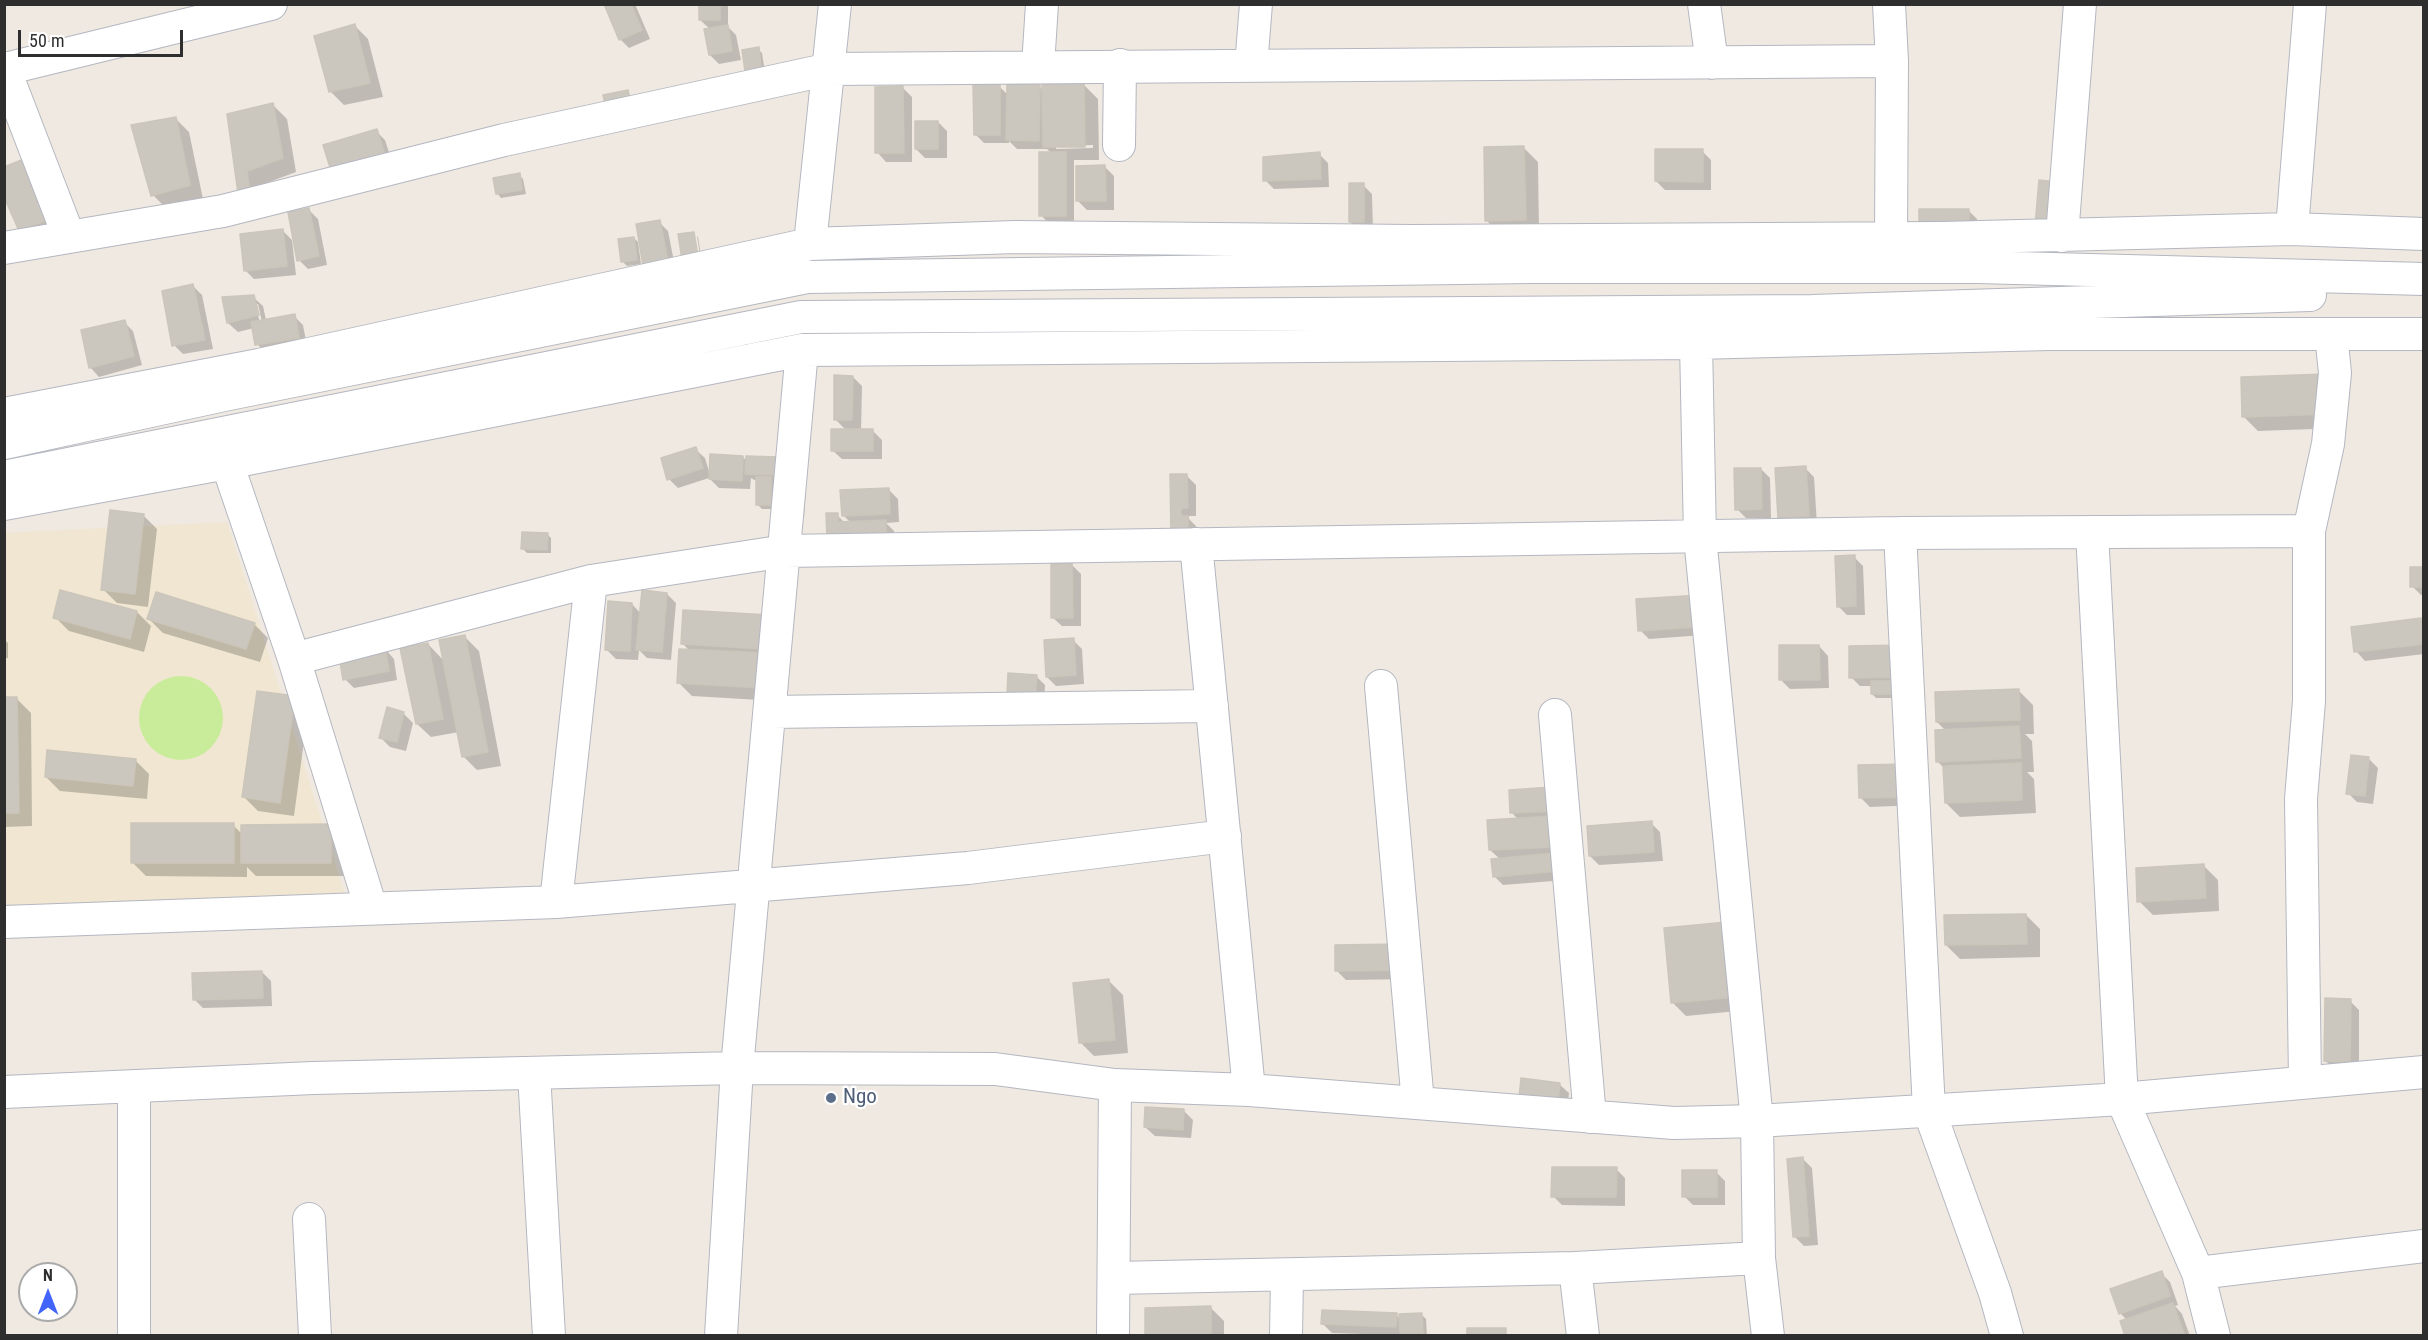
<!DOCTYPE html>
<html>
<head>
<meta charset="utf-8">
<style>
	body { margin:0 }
	#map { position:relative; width:2428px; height:1340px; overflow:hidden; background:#efe9e1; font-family:"Roboto Condensed",sans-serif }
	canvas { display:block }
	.frame { position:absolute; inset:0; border:6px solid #2e2e2e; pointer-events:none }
	.north { position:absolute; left:18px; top:1262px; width:60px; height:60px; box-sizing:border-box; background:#fff; border:2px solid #ababab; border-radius:50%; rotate:0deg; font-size:16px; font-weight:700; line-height:24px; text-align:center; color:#2e2e2e }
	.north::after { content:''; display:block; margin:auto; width:21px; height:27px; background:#4264fb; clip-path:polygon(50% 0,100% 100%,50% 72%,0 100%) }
	.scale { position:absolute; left:18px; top:30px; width:165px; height:27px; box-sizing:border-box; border:3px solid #2e2e2e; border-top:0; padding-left:8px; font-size:18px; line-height:21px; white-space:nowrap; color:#2e2e2e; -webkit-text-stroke:4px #fff; paint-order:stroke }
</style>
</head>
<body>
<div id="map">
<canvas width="2428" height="1340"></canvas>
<div class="frame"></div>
<div class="north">N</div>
<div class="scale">50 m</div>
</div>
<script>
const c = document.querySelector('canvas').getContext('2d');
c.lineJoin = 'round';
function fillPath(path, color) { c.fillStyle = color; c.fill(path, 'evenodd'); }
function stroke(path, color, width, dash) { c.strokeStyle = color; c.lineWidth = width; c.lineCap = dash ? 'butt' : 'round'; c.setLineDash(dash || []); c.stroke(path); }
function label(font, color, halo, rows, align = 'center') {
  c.font = font + ' "Roboto Condensed",sans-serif'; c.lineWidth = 4.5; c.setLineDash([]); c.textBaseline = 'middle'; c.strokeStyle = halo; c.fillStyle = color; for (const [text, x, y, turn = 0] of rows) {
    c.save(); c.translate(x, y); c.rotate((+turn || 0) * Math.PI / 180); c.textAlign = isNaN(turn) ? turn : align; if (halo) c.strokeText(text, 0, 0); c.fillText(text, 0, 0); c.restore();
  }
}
const education = new Path2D(`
	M 227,522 L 346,898 L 5,908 L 4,533 Z`);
const pitch = new Path2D(`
	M139 718a42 42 0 1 1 84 0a42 42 0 1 1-84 0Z`);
const shadow = new Path2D(`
	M 605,4 L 635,4 L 650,39 L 629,48 L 620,39 Z
	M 700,4 L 728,4 L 728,27 L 736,35 L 741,60 L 719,64 L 710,55 L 710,29 L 700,20 Z
	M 354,25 L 368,39 L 383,97 L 344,105 L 330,91 Z
	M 758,49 L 762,53 L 765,72 L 750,74 L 746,70 Z
	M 1084,85 L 1098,99 L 1099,160 L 1074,160 L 1074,225 L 1050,225 L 1041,215 L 1051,153 L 1047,149 L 1017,149 L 1009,141 L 1009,143 L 984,143 L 975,134 L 999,86 L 1008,95 L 1039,86 L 1044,91 ZM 1093,145 L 1093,148 L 1056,149 L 1056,146 Z
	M 903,88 L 912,97 L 912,162 L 886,162 L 877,152 Z
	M 273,105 L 287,119 L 296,172 L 261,185 L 263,206 L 253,207 L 229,115 Z
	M 175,118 L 189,132 L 203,199 L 167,209 L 153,195 Z
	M 938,122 L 947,131 L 947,158 L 925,158 L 916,149 Z
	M 376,131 L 385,140 L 395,171 L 324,146 Z
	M 1524,148 L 1538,162 L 1539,233 L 1500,234 L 1486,220 Z
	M 1702,151 L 1711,160 L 1711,190 L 1665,190 L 1656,181 Z
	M 1319,154 L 1328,163 L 1329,187 L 1274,189 L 1265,180 Z
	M 1105,167 L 1114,176 L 1114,210 L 1087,210 L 1078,201 Z
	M 519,175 L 523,179 L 526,194 L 501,198 L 497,193 Z
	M 1363,185 L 1372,194 L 1373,231 L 1360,231 L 1350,222 Z
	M 4,193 L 67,231 L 34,244 Z
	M 309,210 L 318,219 L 327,265 L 308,269 L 299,260 Z
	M 1968,210 L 1977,219 L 1977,241 L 1930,241 Z
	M 659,222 L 668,231 L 677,277 L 638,226 Z
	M 283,231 L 292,240 L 296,275 L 254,279 L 245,270 Z
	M 697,236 L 698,237 L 703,267 L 702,267 Z
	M 634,238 L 638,242 L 641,264 L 627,266 L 623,262 Z
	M 193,286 L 202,295 L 213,349 L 183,354 L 174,345 Z
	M 253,297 L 263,306 L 266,320 L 294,316 L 303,325 L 307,346 L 266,353 L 257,344 L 254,328 L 238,332 L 228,323 L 224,299 ZM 255,304 L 258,304 L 262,322 L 260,323 Z
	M 124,322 L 133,331 L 142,365 L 99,377 L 90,367 Z
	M 2326,376 L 2341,428 L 2258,431 L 2244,417 Z
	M 853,377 L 862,386 L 861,431 L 873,431 L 882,440 L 882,459 L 842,459 L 832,450 L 847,431 L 835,419 Z
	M 695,449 L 705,458 L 710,475 L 743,457 L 747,462 L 797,480 L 806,489 L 804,518 L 786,517 L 774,509 L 762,509 L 757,504 L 758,482 L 751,478 L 750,489 L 719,488 L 709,478 L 678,488 L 669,479 Z
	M 1805,468 L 1814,477 L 1817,525 L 1789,527 L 1780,518 Z
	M 1761,469 L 1770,478 L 1771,518 L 1746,518 L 1737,509 Z
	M 1187,476 L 1196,485 L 1196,516 L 1189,516 L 1189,519 L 1196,526 L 1196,542 L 1172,533 Z
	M 889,490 L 898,499 L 899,522 L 886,523 L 894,531 L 895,547 L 838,549 L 837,515 L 845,523 L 851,523 L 843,515 Z
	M 143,515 L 157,529 L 148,607 L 117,603 L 103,589 Z
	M 547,534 L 551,538 L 551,553 L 527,553 L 523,549 Z
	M 1854,557 L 1863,566 L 1865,615 L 1847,615 L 1838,606 Z
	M 1072,565 L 1081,574 L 1081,626 L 1062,626 L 1052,617 Z
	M 2424,569 L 2424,595 L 2421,595 L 2412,586 Z
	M 61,592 L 137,612 L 151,626 L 144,652 L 69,631 L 55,617 Z
	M 667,594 L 676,603 L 671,660 L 647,658 L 639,650 L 638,660 L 616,659 L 607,650 L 632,604 L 641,614 Z
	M 1700,597 L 1704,635 L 1649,639 L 1640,630 Z
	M 768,616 L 776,701 L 692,696 L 678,682 L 690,651 L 682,643 Z
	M 149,619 L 254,624 L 268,638 L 260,662 L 163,633 Z
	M 2420,620 L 2424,623 L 2424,654 L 2365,661 L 2356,651 Z
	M 465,637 L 479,651 L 501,766 L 477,770 L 463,756 L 459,732 L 431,737 L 417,724 L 428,644 L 445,662 Z
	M 4,639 L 8,643 L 8,658 L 4,658 Z
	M 1073,640 L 1082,649 L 1084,684 L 1056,686 L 1047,677 Z
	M 1819,646 L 1828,656 L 1829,688 L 1790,689 L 1781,680 Z
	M 1907,647 L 1901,698 L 1876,698 L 1872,694 L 1872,686 L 1860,686 L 1851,677 Z
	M 385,649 L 394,659 L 397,680 L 354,688 L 345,679 Z
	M 1036,676 L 1045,685 L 1044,706 L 1018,704 Z
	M 2019,691 L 2033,705 L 2034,734 L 2025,734 L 2032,741 L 2034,772 L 2027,772 L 2034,779 L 2036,813 L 1960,817 L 1946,803 L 1945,769 L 1938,762 L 1946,731 L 1937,722 Z
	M 258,692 L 308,711 L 294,816 L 258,811 L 244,797 Z
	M 4,699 L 17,699 L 31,713 L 32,826 L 4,827 Z
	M 388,709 L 404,714 L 413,723 L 406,751 L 390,747 L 381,738 Z
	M 2369,759 L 2378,768 L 2373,804 L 2357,802 L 2348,793 Z
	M 135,760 L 149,774 L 147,799 L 60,791 L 46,777 Z
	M 1860,766 L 1918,805 L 1870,807 L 1861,798 Z
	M 1552,788 L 1566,880 L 1503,885 L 1494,876 L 1500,859 L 1490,850 L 1519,820 L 1512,813 Z
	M 1651,823 L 1660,832 L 1663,861 L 1599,865 L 1590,856 Z
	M 233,825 L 242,834 L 330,826 L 345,876 L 256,876 L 247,867 L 247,877 L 146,876 L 132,862 Z
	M 2204,866 L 2218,880 L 2219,911 L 2153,915 L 2139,901 Z
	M 2026,915 L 2040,929 L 2040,957 L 1960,959 L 1946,945 Z
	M 1741,938 L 1748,1010 L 1686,1016 L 1672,1002 Z
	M 1336,947 L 1412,979 L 1346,980 L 1337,971 Z
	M 262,972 L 271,981 L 272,1006 L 203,1008 L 194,999 Z
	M 1109,981 L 1123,995 L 1128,1053 L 1094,1056 L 1080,1042 Z
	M 2350,1001 L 2359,1010 L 2359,1070 L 2334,1070 L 2325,1060 Z
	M 1522,1080 L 1559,1084 L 1569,1093 L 1567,1111 Z
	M 1184,1111 L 1193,1120 L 1191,1138 L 1155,1136 L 1145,1127 Z
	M 1803,1159 L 1812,1168 L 1818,1245 L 1804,1246 L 1795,1237 Z
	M 1616,1169 L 1625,1178 L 1625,1206 L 1562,1205 L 1553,1196 Z
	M 1716,1172 L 1725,1181 L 1725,1205 L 1693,1205 L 1684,1196 Z
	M 2161,1273 L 2170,1282 L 2178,1305 L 2175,1306 L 2182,1314 L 2190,1336 L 2127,1336 L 2127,1320 L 2120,1313 Z
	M 1210,1307 L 1224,1321 L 1224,1336 L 1147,1336 Z
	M 1396,1315 L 1401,1319 L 1422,1315 L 1426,1319 L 1427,1336 L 1332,1333 L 1323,1324 Z`);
const building = new Path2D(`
	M 604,4 L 631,4 L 642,30 L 619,40 Z
	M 699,4 L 720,4 L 720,20 L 699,20 Z
	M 355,24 L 370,83 L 329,92 L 314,36 Z
	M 728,25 L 732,51 L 709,55 L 704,29 Z
	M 759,47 L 761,69 L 745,71 L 742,50 Z
	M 1084,83 L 1085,147 L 1043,147 L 1042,84 Z
	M 1000,84 L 1000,135 L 974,135 L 973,85 Z
	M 1007,84 L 1040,85 L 1039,141 L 1006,140 Z
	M 903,86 L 904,153 L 875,153 L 875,87 Z
	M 628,90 L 632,108 L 607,112 L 603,95 Z
	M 273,103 L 283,158 L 247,171 L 250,193 L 238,193 L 227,114 Z
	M 176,117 L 190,185 L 151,196 L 131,125 Z
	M 915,121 L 938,121 L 938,149 L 915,149 Z
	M 377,129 L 387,162 L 333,177 L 323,145 Z
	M 1524,146 L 1526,220 L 1485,221 L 1484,147 Z
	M 1655,149 L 1703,149 L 1703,182 L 1655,181 Z
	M 1039,152 L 1066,152 L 1066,216 L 1039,216 Z
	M 1320,152 L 1321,179 L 1263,181 L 1263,157 Z
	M 29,157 L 54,217 L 19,231 L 4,197 L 4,167 Z
	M 1105,165 L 1106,201 L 1076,201 L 1076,166 Z
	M 520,173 L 522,190 L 496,194 L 493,178 Z
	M 2039,180 L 2057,182 L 2053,227 L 2035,226 Z
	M 1349,183 L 1364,183 L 1364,222 L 1349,222 Z
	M 309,208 L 319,256 L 297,261 L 288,212 Z
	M 1919,209 L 1969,209 L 1969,233 L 1919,233 Z
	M 660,220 L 669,268 L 644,272 L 636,224 Z
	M 283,229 L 287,266 L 244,271 L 240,234 Z
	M 694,232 L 699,263 L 683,266 L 678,234 Z
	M 634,237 L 637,260 L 621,262 L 618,239 Z
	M 193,284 L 205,340 L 172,346 L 162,291 Z
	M 254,295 L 259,315 L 227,323 L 222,297 Z
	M 295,314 L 299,338 L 255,345 L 251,322 Z
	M 125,320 L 134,356 L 89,368 L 81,330 Z
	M 2327,374 L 2328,414 L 2242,417 L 2241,377 Z
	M 834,375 L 853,376 L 852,420 L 834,420 Z
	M 831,429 L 873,429 L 873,451 L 831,451 Z
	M 696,447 L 703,468 L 667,480 L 661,458 Z
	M 710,454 L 743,456 L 742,481 L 709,479 Z
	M 746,456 L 777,457 L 777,475 L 745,474 Z
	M 1806,466 L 1809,516 L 1778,518 L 1775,468 Z
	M 1734,468 L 1761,468 L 1762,509 L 1735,510 Z
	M 1170,474 L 1187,474 L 1188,508 L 1181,508 L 1181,516 L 1188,516 L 1188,533 L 1171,533 Z
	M 756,477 L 771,477 L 771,505 L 756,505 Z
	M 889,488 L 890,514 L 842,516 L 840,490 Z
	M 110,510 L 144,514 L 135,594 L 101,590 Z
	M 826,513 L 838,513 L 838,522 L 886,520 L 886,539 L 827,540 Z
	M 522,532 L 548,533 L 547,550 L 521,549 Z
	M 1855,555 L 1856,606 L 1837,607 L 1835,556 Z
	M 1072,563 L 1073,618 L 1051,618 L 1051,564 Z
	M 2410,567 L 2424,567 L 2424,587 L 2410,587 Z
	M 60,590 L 137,611 L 130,639 L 53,618 Z
	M 642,590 L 667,593 L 662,652 L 636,650 Z
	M 156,592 L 255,623 L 246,649 L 147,619 Z
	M 1701,595 L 1695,627 L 1638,631 L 1636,599 Z
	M 608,601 L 632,603 L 630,651 L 605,650 Z
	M 683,610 L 769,615 L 767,649 L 681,644 Z
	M 2421,618 L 2424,644 L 2354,652 L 2351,627 Z
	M 465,635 L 488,752 L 462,757 L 439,640 Z
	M 1074,638 L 1076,675 L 1046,677 L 1044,640 Z
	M 428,643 L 443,719 L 416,724 L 400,648 Z
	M 1779,645 L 1819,645 L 1820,680 L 1779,680 Z
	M 1908,645 L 1908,677 L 1849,678 L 1849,646 Z
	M 385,648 L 389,671 L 343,680 L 339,656 Z
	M 679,649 L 765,653 L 763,688 L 677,683 Z
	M 1008,673 L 1037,675 L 1035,698 L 1007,695 Z
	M 1871,681 L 1897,681 L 1897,694 L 1871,694 Z
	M 2019,689 L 2020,720 L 1936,722 L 1935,692 Z
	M 257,691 L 295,696 L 280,803 L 242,797 Z
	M 4,697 L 17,697 L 19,813 L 4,813 Z
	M 387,707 L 404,712 L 397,742 L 379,738 Z
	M 2019,726 L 2021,758 L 1936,762 L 1935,730 Z
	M 47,750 L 136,759 L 133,786 L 45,777 Z
	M 2351,755 L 2369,757 L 2365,796 L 2346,794 Z
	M 2021,763 L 2022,800 L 1945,803 L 1943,766 Z
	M 1909,764 L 1910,797 L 1859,798 L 1858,765 Z
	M 1553,787 L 1554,811 L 1510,813 L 1509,790 Z
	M 1554,816 L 1556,847 L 1489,850 L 1487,820 Z
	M 1652,821 L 1654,852 L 1589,856 L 1587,826 Z
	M 131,823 L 234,823 L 234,863 L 131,863 Z
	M 331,824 L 331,863 L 241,863 L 241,825 Z
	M 1556,853 L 1558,871 L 1493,877 L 1491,859 Z
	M 2204,864 L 2206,898 L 2137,902 L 2136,868 Z
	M 2026,914 L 2027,944 L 1945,945 L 1944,915 Z
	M 1727,922 L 1735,997 L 1671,1003 L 1664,928 Z
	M 1402,944 L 1403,970 L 1335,971 L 1335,945 Z
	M 262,971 L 263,998 L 193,1000 L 192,973 Z
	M 1109,979 L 1115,1040 L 1079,1043 L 1073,983 Z
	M 2325,998 L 2351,999 L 2350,1062 L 2324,1061 Z
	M 1521,1078 L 1560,1083 L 1558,1102 L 1519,1098 Z
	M 1145,1107 L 1184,1109 L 1183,1130 L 1144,1127 Z
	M 1803,1157 L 1809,1236 L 1793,1237 L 1787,1159 Z
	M 1552,1167 L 1617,1167 L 1616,1197 L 1551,1197 Z
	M 1682,1170 L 1717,1170 L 1717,1197 L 1682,1197 Z
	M 2162,1271 L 2170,1296 L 2119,1314 L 2110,1289 Z
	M 2173,1303 L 2184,1334 L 2125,1336 L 2120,1321 Z
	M 1211,1306 L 1211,1336 L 1145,1336 L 1145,1308 Z
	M 1322,1310 L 1397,1313 L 1396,1327 L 1321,1324 Z
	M 1422,1313 L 1423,1333 L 1400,1333 L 1399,1314 Z
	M 1467,1328 L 1506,1328 L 1506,1336 L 1467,1336 Z`);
const minor = new Path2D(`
	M 1704,4 L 1712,63
	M 1889,4 L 1892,61 L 1891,237
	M 1038,66 L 1042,4
	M 1251,66 L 1256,4
	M 4,68 L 69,237
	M 5,69 L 271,4
	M 1119,145 L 1120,65
	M 2292,229 L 2310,4
	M 2062,236 L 2080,4
	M 810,244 L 835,4
	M 4,248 L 223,211 L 504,140 L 830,69 L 1892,61
	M 1696,343 L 1700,537 L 1757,1121 L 1759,1258 L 1768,1336
	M 4,414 L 259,365 L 810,244 L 1015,237 L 1413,241 L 1942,238 L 2292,229 L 2424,234
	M 4,443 L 224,395 L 807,277 L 1532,267 L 1978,267 L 2424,279
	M 227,463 L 294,659 L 371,908
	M 4,477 L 801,317 L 1812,311 L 2310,295
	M 4,504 L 227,463 L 802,350 L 1696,343 L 2049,334 L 2424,334
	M 2092,532 L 2122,1099 L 2198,1273 L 2214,1336
	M 1900,533 L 1929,1110 L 1995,1293 L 2007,1336
	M 1196,544 L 1249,1090
	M 294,659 L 591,581 L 785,551 L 1900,533 L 2309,531
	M 1381,686 L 1418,1103
	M 770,712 L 1212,706
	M 1555,715 L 1590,1117
	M 556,902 L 591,581
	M 4,922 L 556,902 L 968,868 L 1225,836
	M 534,1073 L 549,1336
	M 2305,1082 L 2301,799 L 2309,701 L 2309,531 L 2328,444 L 2335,373 L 2331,334
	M 134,1086 L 134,1336
	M 4,1092 L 313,1078 L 737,1068 L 995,1069 L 1115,1085 L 1249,1090 L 1674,1123 L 1757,1121 L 2122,1099 L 2424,1072
	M 309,1219 L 315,1336
	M 1575,1268 L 1583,1336
	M 2198,1273 L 2424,1246
	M 1115,1278 L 1575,1268 L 1759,1258
	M 721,1336 L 737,1068 L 802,350
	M 1113,1336 L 1115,1085
	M 1286,1336 L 1287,1276`);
const markers = [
	[831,1098,6,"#5c6f8a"]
];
const serviceNames = [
	["Ngo",843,1098]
];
fillPath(education, '#f0e6d1');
fillPath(pitch, '#c9ec9a');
fillPath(shadow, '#0003');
fillPath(building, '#cbc7bf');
stroke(building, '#cbc5ba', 1.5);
stroke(minor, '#b4b7c1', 34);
stroke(minor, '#fff', 32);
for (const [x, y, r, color] of markers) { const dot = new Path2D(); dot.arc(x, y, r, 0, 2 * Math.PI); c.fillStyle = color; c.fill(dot); stroke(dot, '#fff', 2); }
label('21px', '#4e5e75', '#fff', serviceNames, 'left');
</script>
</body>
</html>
